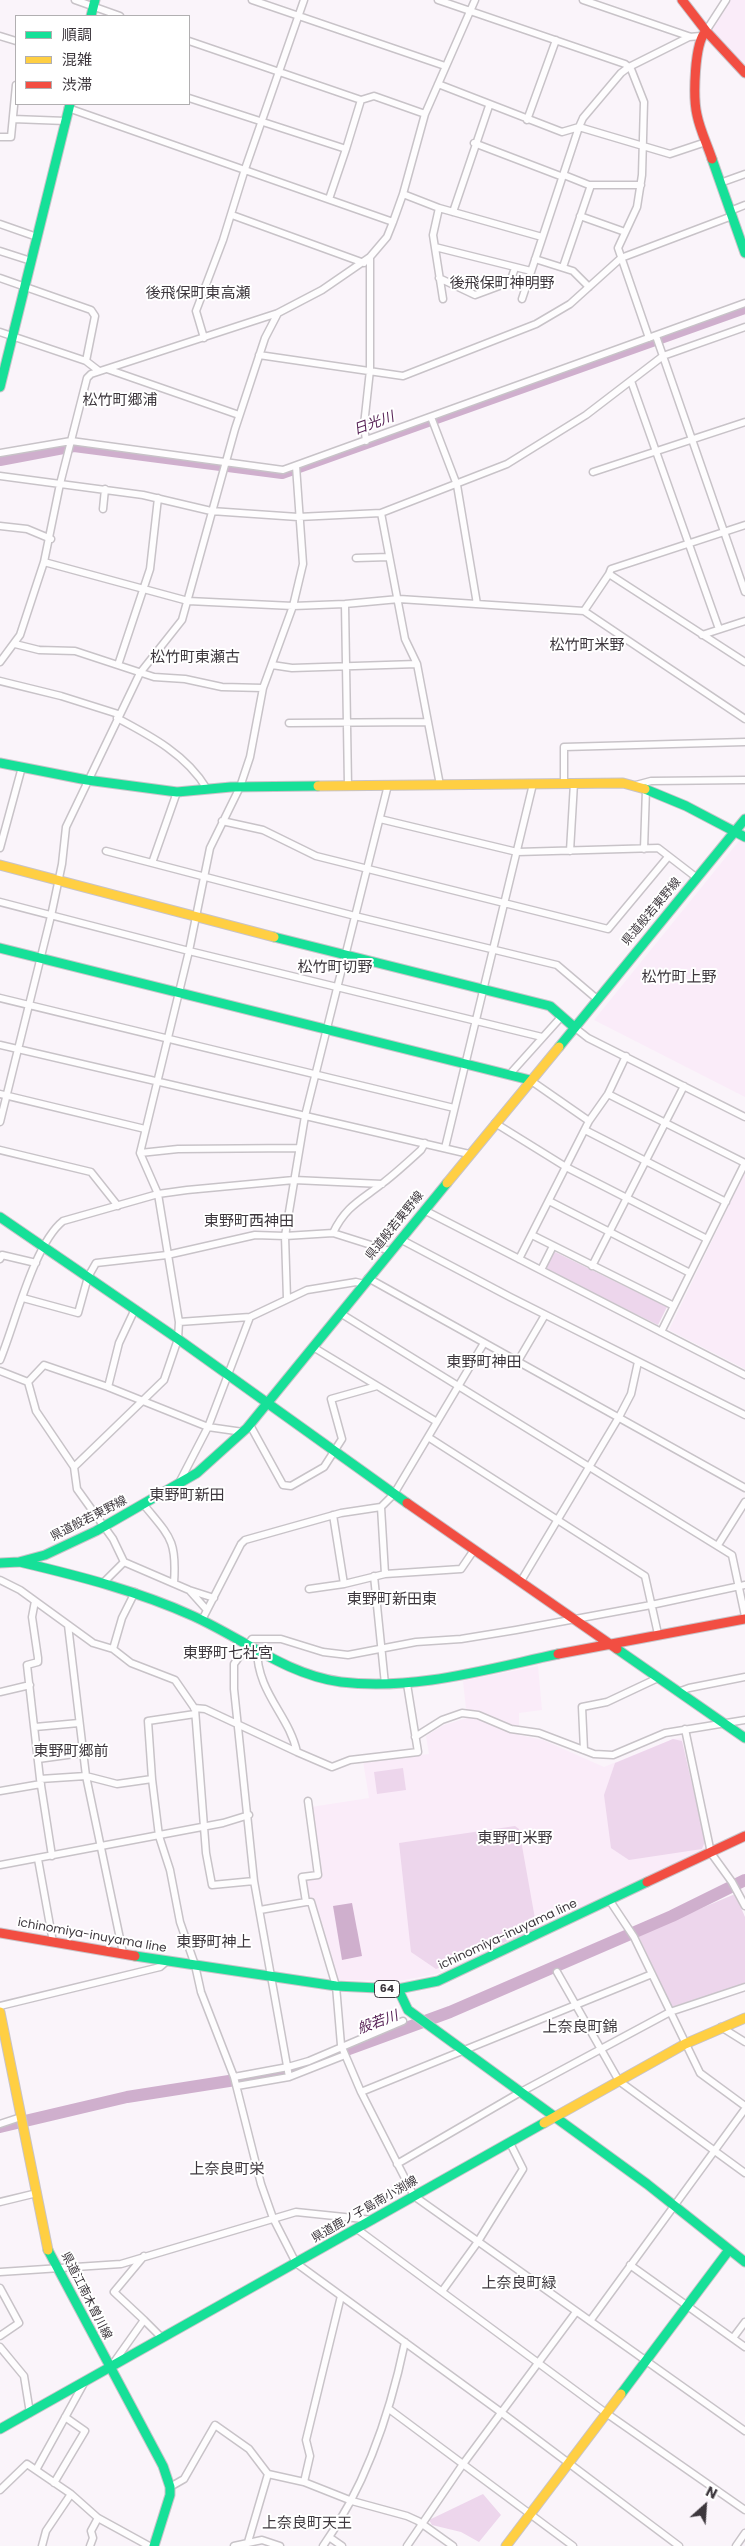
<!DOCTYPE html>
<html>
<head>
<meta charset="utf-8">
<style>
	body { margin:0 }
	#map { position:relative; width:745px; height:2546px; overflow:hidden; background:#faf4fa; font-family:Poppins,"Noto Sans JP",sans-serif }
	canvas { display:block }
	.legend { position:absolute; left:15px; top:15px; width:175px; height:90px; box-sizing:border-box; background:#fff; border:1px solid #b1afb1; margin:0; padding:6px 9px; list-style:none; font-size:15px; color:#3d373d }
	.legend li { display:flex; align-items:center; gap:10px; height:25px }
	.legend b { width:25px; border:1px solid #b1afb1 }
	.north { position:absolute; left:680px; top:2481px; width:50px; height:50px; -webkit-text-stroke:4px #fff; paint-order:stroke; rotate:26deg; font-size:14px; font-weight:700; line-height:20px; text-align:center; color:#3d373d }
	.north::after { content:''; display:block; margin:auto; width:18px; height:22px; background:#3d373d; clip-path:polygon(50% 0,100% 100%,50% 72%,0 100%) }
</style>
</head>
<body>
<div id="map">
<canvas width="745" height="2546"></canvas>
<ul class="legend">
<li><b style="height:6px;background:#16e098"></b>順調</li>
<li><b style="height:6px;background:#ffcf43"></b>混雑</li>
<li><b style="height:6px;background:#f24e42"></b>渋滞</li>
</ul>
<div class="north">N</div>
</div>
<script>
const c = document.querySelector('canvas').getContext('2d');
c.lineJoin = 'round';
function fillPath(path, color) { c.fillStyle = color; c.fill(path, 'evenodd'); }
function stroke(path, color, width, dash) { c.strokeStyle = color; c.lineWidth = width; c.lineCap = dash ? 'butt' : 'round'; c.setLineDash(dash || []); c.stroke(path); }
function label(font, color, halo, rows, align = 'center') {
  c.font = font + ' Poppins,"Noto Sans JP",sans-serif'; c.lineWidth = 4; c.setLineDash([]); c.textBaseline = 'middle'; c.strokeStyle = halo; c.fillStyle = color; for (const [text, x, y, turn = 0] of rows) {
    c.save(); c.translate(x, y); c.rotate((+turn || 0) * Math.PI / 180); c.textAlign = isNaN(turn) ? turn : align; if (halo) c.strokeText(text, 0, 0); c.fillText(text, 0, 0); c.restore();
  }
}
const built = new Path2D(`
	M 730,0 L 745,0 L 745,67 L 711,31 Z
	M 743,836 L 745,837 L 745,1097 L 594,1020 Z
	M 745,1172 L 745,1369 L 669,1330 Z
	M 538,1666 L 542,1710 L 519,1713 L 519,1735 L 543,1740 L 604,1767 L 673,1739 L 681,1738 L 684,1740 L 707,1845 L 706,1852 L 476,1959 L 436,1974 L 404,1980 L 338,1980 L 323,1931 L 311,1900 L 308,1900 L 304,1878 L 319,1876 L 311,1807 L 369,1798 L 363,1761 L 429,1754 L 426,1736 L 444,1725 L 467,1718 L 463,1681 Z`);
const green = new Path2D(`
	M 553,1251 L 667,1307 L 658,1325 L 545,1269 Z
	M 673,1739 L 682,1741 L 705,1841 L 702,1849 L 629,1860 L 611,1848 L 604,1795 L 615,1763 Z
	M 403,1768 L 406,1790 L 377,1794 L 374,1772 Z
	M 515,1826 L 519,1829 L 537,1930 L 436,1969 L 411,1952 L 399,1843 Z
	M 735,1894 L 745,1917 L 745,1983 L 672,2007 L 638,1935 Z
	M 483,2494 L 501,2515 L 479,2542 L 461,2532 L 432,2525 L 429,2520 Z`);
const water = new Path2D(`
	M 352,1903 L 362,1956 L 342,1960 L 333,1906 Z`);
const river = new Path2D(`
	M 0,460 L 74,446 L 282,473 L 745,308
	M 0,2127 L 127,2097 L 280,2073 L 316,2061 L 450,2012 L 672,1916 L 745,1880`);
const street = new Path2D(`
	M 75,0 L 120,16
	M 252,0 L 445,66
	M 438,0 L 625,64 L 631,69 L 644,102 L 642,175 L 637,207 L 618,248 L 649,338
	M 583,0 L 691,37
	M 706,31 L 726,0
	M 0,36 L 16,41
	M 189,41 L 361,100 L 374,96 L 425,114
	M 438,84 L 562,132 L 579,127 L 670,154 L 706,142
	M 189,98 L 346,149 L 329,199
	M 68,108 L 393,222
	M 13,119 L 66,121
	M 527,120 L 556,40
	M 0,137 L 11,137 L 16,85
	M 474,143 L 563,177
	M 346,149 L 361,100
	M 564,175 L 589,185 L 641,185
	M 720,183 L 745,174
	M 403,194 L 439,208 L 542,237
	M 439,208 L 433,235 L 443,299
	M 730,211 L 745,205
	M 453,212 L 489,106
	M 232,215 L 364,263
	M 580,216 L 625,232
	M 0,224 L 37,237
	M 435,247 L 531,271
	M 0,251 L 31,261
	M 535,259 L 573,271 L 589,287
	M 563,267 L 591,185
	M 0,278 L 91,310 L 95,316 L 86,361
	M 439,278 L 475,295 L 510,282 L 515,268
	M 522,299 L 579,127 L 583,118 L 621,73 L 629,67 L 689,37 L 701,36
	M 0,332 L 86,361 L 99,371
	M 656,336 L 745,592
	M 204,338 L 196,311 L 223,240 L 245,169 L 304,0
	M 259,355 L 403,376 L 536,324 L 570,304 L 621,258 L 732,216
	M 107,369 L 239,415
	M 631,381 L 719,629
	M 431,417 L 457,485 L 477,604
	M 366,441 L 364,425 L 370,370 L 370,257 L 387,237 L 393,222 L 403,194 L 425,114 L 475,0
	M 0,453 L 71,441 L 283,470 L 745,303
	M 593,472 L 745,422
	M 0,476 L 143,495 L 211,511 L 298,517 L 381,513
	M 103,509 L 105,489
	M 745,525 L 611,569 L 609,574 L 745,662
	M 0,526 L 27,529 L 51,539
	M 356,558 L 389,557
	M 44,562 L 188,601 L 293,606 L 345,604 L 399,599 L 584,611 L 745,719
	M 345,604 L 348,786
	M 584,611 L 609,574
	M 702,635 L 745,621
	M 15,644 L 39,650 L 75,651 L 154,677 L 185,679 L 222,687 L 263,688
	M 0,662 L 20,635 L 44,562 L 60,484 L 87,378 L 91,374 L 278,313 L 322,290 L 370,257
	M 118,665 L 150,569 L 158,498
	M 272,665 L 292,668 L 417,664
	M 0,681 L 61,696 L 118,714
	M 117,718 C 151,736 187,755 207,789
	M 289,723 L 428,722
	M 564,783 L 564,747 L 745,742
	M 440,785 L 417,664 L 405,639 L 381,513 L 507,464 L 586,415 L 663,356 L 745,327
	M 636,785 L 651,781 L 745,780
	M 177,792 L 152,863 L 355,916 L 557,965 L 597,999
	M 380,819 L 517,852 L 658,848 L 697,878
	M 222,821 L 263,830 L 316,856 L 608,929 L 668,857
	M 0,848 L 22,767
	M 644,849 L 646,789
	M 106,851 L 152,863
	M 570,851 L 574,783
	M 0,902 L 189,951 L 542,1037
	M 0,998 L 454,1108
	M 574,1027 L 588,1038 L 745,1117
	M 0,1045 L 469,1154
	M 509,1075 L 562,1016
	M 530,1080 L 589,1121
	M 0,1094 L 145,1129
	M 608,1094 L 745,1163
	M 0,1122 L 51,916 L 62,864 L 66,827 L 140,673 L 182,620 L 235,429 L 265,338 L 278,313
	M 495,1123 L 566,1167 L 707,1239
	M 585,1130 L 726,1202
	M 445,1148 L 533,784
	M 0,1150 L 91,1172 L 118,1206
	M 140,1153 L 178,1149 L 299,1148
	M 549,1201 L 690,1273
	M 424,1210 L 745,1375
	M 333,1233 C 346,1206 360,1201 383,1183 C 396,1173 409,1161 421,1150 L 425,1143
	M 532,1235 L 674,1306
	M 400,1239 L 510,1297 L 745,1415
	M 0,1259 L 2,1255 L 36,1263
	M 519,1259 L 589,1121 L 608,1094 L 626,1056
	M 592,1266 L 684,1086
	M 541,1270 L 553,1246
	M 368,1278 L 745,1488
	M 23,1298 L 78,1313 L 88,1277 L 96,1263 L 167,1255 L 255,1235 L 285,1236 L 333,1233 L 390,1251
	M 287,1299 L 285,1236 L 305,1116 L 388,785
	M 340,1313 L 732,1555 L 745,1616
	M 179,1322 L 250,1317 L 307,1290 L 356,1282 L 364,1284
	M 661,1332 L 745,1163
	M 313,1347 L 437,1422
	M 0,1360 C 15,1324 34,1244 63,1221 L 158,1194 L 187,1190 L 294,1180 L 382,1184
	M 518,1361 L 545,1315
	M 0,1371 L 28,1382 L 36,1411 L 74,1467 L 77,1489 L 113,1539 L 124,1562 L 104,1582
	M 28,1382 L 44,1365 L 108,1387 L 208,1427 L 243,1432
	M 108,1387 L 119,1343 L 135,1309
	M 250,1425 L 283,1485 L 291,1486 L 324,1467 L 342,1439 L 331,1399 L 377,1386
	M 428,1437 L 645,1576 L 658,1634
	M 74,1467 L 164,1380 L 178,1339 L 179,1322 L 158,1194 L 140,1153 L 189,951 L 210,848 L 240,787 L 250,757 L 263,688 L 293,606 L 303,564 L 296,466
	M 179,1483 L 208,1427 L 250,1317
	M 144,1505 C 170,1537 177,1540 174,1583
	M 381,1507 L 385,1574
	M 333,1515 L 344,1584 L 385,1574 L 461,1569 L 474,1550
	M 718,1545 L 745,1502
	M 124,1562 L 189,1590 L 214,1598
	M 374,1576 L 385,1684
	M 0,1580 L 20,1590 L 93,1643 L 113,1649 L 131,1663 L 175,1680 L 195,1709 L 206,1853 L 212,1885 L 254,1881 L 234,1689 L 234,1664 L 252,1639 L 281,1639 L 323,1652 L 348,1655 L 416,1642 L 461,1639 L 516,1630 L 651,1605 L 745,1585
	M 521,1581 L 619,1417 L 631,1394 L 638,1362
	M 309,1589 L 344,1584
	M 190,1591 L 207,1610
	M 35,1601 L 32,1617 L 38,1658 L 38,1662 L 27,1665 L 40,1779 L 52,1856
	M 202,1620 L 241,1544 L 245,1540 L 341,1513 L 381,1507 L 394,1494 L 484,1343
	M 68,1625 L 86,1776 L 123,1953
	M 113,1649 L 122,1618 L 135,1592
	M 257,1649 C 257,1693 289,1715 297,1752 L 332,1767 L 350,1760 L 418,1752 L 407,1684
	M 0,1692 L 30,1685
	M 678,1692 L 689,1688 L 745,1677
	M 194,1708 L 205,1709 L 297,1752
	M 195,1714 L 148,1721 L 152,1779 L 159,1836 L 170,1870 L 180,1922 L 195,1965 L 201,1992 L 234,2077 L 261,2184 L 273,2218 L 296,2263 L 502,2413 L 679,2546
	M 35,1727 L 79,1723
	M 685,1729 L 711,1853 L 732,1882 L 745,1906
	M 415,1737 L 442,1720 L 462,1713 L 478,1715 L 511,1729 L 539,1733 L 594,1754 L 613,1755 L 665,1733 L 745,1720
	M 584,1750 L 582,1707 L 607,1702 L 658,1678
	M 38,1759 L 82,1753
	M 40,1779 L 86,1776 L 117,1784 L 152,1779
	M 0,1791 L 41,1784
	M 308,1801 L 318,1875 L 302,1877 L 306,1902 L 311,1902 L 336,1986 L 341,2045 L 361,2092 L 414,2196 L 745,2431
	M 38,1859 L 53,1942
	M 0,1865 L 223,1823 L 249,1815
	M 254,1881 L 289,2077
	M 610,1901 L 634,1937 L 700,2073 L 745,2106
	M 260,1910 L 306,1902
	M 557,1972 L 619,2081 L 745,2173
	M 0,2006 L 160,1967 L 167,1961
	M 721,2027 L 745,2042
	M 234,2077 L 288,2067 L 309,2061 L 403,2021
	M 237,2086 L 289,2077 L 345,2055
	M 361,2092 L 652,1974
	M 0,2124 L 21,2117
	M 397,2164 L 519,2093 L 670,2012 L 745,1987
	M 0,2202 L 37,2193
	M 357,2229 L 606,2413 L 745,2510
	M 630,2265 L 745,2347
	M 0,2272 L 121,2264 L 296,2212 L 373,2220
	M 0,2288 L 19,2323 L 0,2336
	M 443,2290 L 477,2243 L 523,2169 L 510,2143
	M 144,2320 L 162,2338
	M 590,2321 L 745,2109
	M 733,2338 L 745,2322
	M 0,2347 L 24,2376 L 30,2413
	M 112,2365 L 144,2320 L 114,2292 L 144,2256
	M 389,2409 L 573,2546
	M 36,2470 L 84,2383
	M 304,2482 L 310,2456 L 306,2440 L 341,2296
	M 54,2483 L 85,2431 L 65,2417
	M 170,2487 L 184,2479 L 215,2425 L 249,2449 L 268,2474 L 304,2482 L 352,2501 L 407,2516 L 418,2521 L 453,2546
	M 0,2490 L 27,2464 L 71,2494 L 98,2518 L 149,2546
	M 329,2537 L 342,2546
	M 248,2542 L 268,2474
	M 42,2546 L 46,2531 L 71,2494
	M 90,2546 L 93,2538 L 91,2531 L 98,2518
	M 234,2546 L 262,2540 L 280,2546
	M 323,2546 C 366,2486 390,2414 405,2342
	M 407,2546 L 463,2464 L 576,2312
	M 736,2546 L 745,2533`);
const fast = new Path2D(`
	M 91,16 L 95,0
	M 712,159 L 745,253
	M 0,387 L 70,104
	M 0,763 L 87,780 L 177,792 L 231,787 L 318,786
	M 645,789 L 686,806 L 745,837
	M 274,937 L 550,1006 L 574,1027
	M 0,948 L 530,1080
	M 559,1047 L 745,819
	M 0,1217 L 178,1339 L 407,1503
	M 20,1562 C 79,1576 138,1591 193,1616 C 242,1638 287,1675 341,1682 C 414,1691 487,1669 558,1654
	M 0,1563 L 19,1562 L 45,1555 L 96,1531 L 197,1473 L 247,1428 L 447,1183
	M 617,1649 L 745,1738
	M 135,1956 L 336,1986 L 398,1989 L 438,1981 L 647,1882
	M 398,1989 L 408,2010 L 647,2184 L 745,2262
	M 48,2250 L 163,2466 L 170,2487 L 170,2495 L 154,2546
	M 621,2394 L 729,2250
	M 0,2429 L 544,2123`);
const slow = new Path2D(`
	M 318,786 L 623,783 L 645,789
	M 0,865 L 274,937
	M 447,1183 L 559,1047
	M 0,2012 L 48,2250
	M 544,2123 L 685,2044 L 745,2018
	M 506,2546 L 621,2394`);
const jam = new Path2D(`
	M 682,0 L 706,31 L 745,73
	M 706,31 C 694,43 693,98 697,115 C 700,130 707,144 712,159
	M 407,1503 L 617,1649
	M 558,1654 L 745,1619
	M 647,1882 L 745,1836
	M 0,1933 L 135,1956`);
const shields = [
	[387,1989,25]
];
const shieldNames = [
	["64",387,1989]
];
const streetNames = [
	["県道般若東野線",652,912,-50],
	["県道般若東野線",395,1226,-51],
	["県道般若東野線",89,1519,-27],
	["ichinomiya-inuyama line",508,1935,-25],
	["ichinomiya-inuyama line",92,1936,10],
	["県道鹿ノ子島南小渕線",365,2210,-30],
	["県道江南木曽川線",86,2296,63]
];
const waterNames = [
	["日光川",374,424,-20],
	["般若川",378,2023,-20]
];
const quarterNames = [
	["後飛保町神明野",502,284],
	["後飛保町東高瀬",198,294],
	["松竹町郷浦",120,401],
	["松竹町米野",587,646],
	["松竹町東瀬古",195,658],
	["松竹町切野",335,968],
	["松竹町上野",679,978],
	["東野町西神田",249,1222],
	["東野町神田",484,1363],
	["東野町新田",187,1496],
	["東野町新田東",392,1600],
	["東野町七社宮",228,1654],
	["東野町郷前",71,1752],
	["東野町米野",515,1839],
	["東野町神上",214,1943],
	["上奈良町錦",580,2028],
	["上奈良町栄",227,2170],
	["上奈良町緑",519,2284],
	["上奈良町天王",307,2524]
];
fillPath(built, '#faecf9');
fillPath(green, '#edd6ec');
fillPath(water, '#cfafcd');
stroke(river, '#cfafcd', 12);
stroke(street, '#c8c3c8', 9);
stroke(fast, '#c8c3c8', 11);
stroke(slow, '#c8c3c8', 11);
stroke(jam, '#c8c3c8', 11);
stroke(street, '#fefdfe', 6);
stroke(fast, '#16e098', 9);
stroke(slow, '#ffcf43', 9);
stroke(jam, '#f24e42', 9);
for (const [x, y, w] of shields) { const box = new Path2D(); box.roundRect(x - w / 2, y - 8.5, w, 17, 4); c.fillStyle = '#fff'; c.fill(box); stroke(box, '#3d373d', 1); }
label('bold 11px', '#3d373d', null, shieldNames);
label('12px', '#3d373d', '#fff', streetNames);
label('italic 14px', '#582357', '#fff', waterNames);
label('15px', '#3d373d', '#fff', quarterNames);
</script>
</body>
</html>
